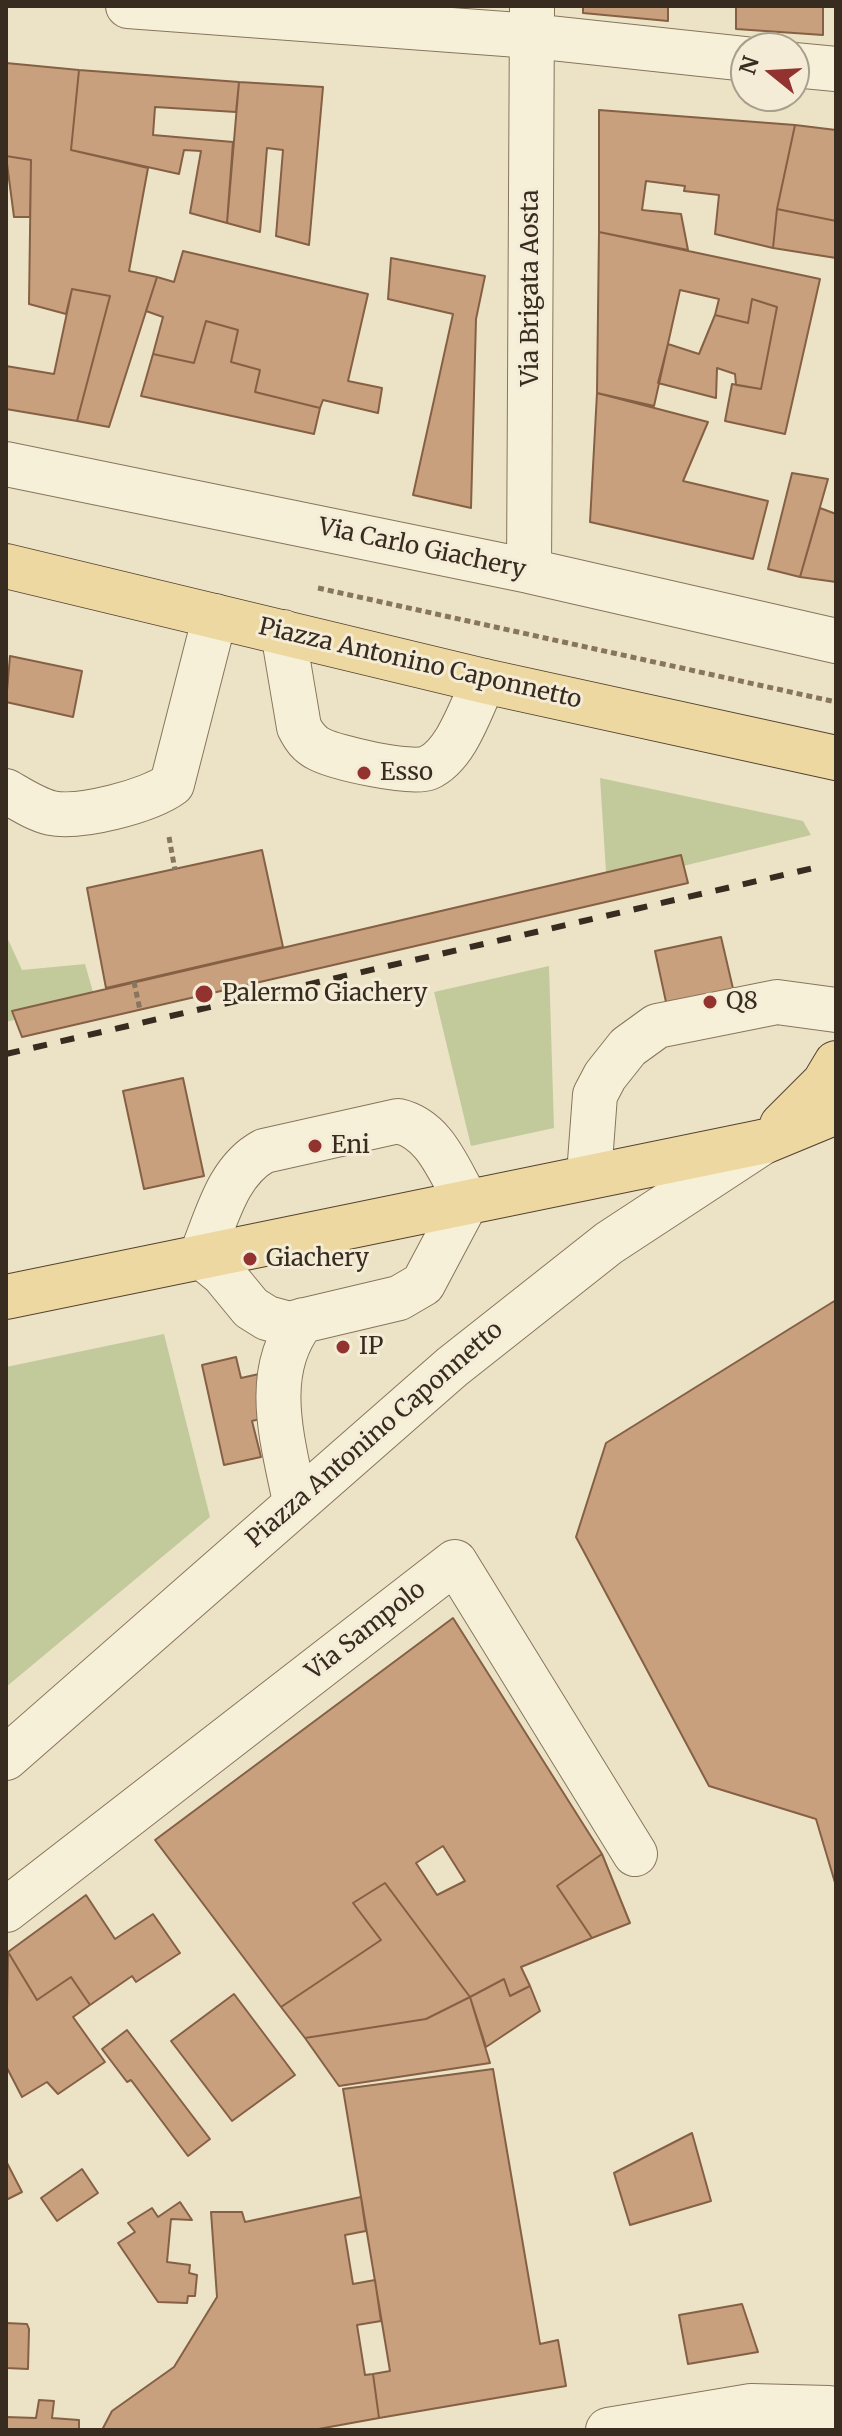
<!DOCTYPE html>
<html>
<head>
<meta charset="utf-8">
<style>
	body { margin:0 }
	#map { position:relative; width:842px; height:2436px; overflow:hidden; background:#ece3c6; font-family:Merriweather,serif }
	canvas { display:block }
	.frame { position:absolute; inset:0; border:8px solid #382c20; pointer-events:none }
	.north { position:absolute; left:730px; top:32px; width:80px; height:80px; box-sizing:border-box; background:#f4ecd6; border:2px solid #a99f8d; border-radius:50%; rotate:288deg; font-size:22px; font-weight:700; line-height:32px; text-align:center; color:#382c20 }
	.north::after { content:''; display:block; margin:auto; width:28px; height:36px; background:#933330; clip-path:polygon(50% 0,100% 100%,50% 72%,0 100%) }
</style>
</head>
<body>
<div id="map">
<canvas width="842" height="2436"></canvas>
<div class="frame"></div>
<div class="north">N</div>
</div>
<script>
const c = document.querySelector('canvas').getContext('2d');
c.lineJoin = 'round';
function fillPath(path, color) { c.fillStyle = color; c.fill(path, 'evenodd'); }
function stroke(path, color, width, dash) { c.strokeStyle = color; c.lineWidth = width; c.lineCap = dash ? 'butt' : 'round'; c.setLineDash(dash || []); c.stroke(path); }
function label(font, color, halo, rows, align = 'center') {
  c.font = font + ' Merriweather,serif'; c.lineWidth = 6; c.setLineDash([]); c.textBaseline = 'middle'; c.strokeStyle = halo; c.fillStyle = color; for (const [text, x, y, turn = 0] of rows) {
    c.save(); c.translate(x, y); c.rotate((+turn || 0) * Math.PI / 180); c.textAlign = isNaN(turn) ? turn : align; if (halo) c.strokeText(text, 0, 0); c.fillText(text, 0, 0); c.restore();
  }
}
const green = new Path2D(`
	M 600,778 L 803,821 L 811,835 L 683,866 L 680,855 L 606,872 Z
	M 6,935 L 22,970 L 85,964 L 93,992 L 13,1011 L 14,1020 L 6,1022 Z
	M 549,966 L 554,1128 L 471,1146 L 434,992 Z
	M 164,1334 L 210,1517 L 6,1687 L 6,1367 Z`);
const building = new Path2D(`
	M 583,6 L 668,6 L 668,21 L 583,13 Z
	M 736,6 L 823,6 L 823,35 L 736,29 Z
	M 6,63 L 79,70 L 71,150 L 148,168 L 129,271 L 157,277 L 109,427 L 77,421 L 110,296 L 72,289 L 66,314 L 29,304 L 31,160 L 6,156 Z
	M 79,70 L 239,82 L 236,112 L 155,107 L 153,135 L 233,142 L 227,223 L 190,213 L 201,151 L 184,150 L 179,174 L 71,150 Z
	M 239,82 L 323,87 L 309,245 L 276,236 L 283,150 L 267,148 L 260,232 L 227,223 Z
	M 599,110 L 795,125 L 777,209 L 773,248 L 715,234 L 719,195 L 684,191 L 685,186 L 646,181 L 642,210 L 681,214 L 688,250 L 599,232 Z
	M 795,125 L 836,130 L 836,221 L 777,209 Z
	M 6,156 L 31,160 L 30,217 L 14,217 Z
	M 777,209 L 836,221 L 836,258 L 773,248 Z
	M 599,232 L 820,279 L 785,434 L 725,421 L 732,384 L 761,389 L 777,307 L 752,299 L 748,323 L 715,315 L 719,299 L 680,290 L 654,406 L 597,393 Z
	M 183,251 L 368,294 L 348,381 L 382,388 L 378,413 L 323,400 L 320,408 L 255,392 L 260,370 L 231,362 L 238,330 L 206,321 L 194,363 L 153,354 L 163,317 L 146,311 L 157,277 L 174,282 Z
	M 391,258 L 485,276 L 476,319 L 471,508 L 413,495 L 453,314 L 388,299 Z
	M 72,289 L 110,296 L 77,421 L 6,409 L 6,366 L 54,374 Z
	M 752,299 L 777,307 L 761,389 L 736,385 L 735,374 L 717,368 L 716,398 L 658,383 L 668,344 L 699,354 L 715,315 L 748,323 Z
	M 206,321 L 238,330 L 231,362 L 260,370 L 255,392 L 320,408 L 314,434 L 141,396 L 153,354 L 194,363 Z
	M 597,393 L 708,422 L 683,481 L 768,501 L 753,559 L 590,522 Z
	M 792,473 L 828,479 L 800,577 L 768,569 Z
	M 820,508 L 836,514 L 836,582 L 800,577 Z
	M 10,656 L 82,671 L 73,717 L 6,702 Z
	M 262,850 L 283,947 L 106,988 L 87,888 Z
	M 681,855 L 688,883 L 22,1037 L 12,1011 Z
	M 721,937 L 741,1023 L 674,1039 L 655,951 Z
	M 183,1078 L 204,1176 L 144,1189 L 123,1091 Z
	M 836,1300 L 836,1886 L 816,1819 L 709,1786 L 576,1537 L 606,1443 Z
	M 236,1357 L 241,1378 L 259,1374 L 268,1417 L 252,1421 L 261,1457 L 224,1465 L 202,1365 Z
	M 453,1618 L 602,1854 L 557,1886 L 592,1938 L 521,1967 L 530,1986 L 510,1996 L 504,1979 L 470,1997 L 385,1883 L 353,1903 L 381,1940 L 281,2007 L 155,1840 ZM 443,1846 L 465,1881 L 437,1895 L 416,1863 Z
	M 602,1854 L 630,1923 L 592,1938 L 557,1886 Z
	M 385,1883 L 470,1997 L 426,2019 L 305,2038 L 281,2007 L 381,1940 L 353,1903 Z
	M 86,1895 L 115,1939 L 153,1914 L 180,1953 L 136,1982 L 132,1976 L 90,2005 L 71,1977 L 37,2000 L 8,1952 Z
	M 8,1952 L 37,2000 L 71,1977 L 90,2005 L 73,2017 L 105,2062 L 58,2094 L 47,2082 L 22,2097 L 6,2066 Z
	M 504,1979 L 510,1996 L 530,1986 L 540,2011 L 486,2047 L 470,1997 Z
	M 234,1994 L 295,2075 L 232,2121 L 171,2041 Z
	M 470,1997 L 490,2063 L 339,2086 L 305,2038 L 426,2019 Z
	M 127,2030 L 210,2139 L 188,2156 L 131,2080 L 127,2082 L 102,2049 Z
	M 493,2069 L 540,2344 L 558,2340 L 566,2386 L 379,2418 L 373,2374 L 390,2371 L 343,2089 Z
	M 692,2133 L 711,2201 L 630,2225 L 614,2173 Z
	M 6,2161 L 22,2192 L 6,2200 Z
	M 82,2169 L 98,2193 L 57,2221 L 41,2198 Z
	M 361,2197 L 366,2231 L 345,2235 L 353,2284 L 375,2280 L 381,2321 L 357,2325 L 365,2375 L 373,2374 L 379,2418 L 313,2430 L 102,2430 L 112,2411 L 174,2367 L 217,2297 L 211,2212 L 242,2212 L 245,2222 Z
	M 180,2202 L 192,2220 L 171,2219 L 167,2262 L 190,2265 L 189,2273 L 197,2275 L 195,2296 L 188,2296 L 187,2303 L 158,2302 L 118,2243 L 135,2232 L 128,2223 L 152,2208 L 158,2217 Z
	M 742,2304 L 758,2352 L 688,2364 L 679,2315 Z
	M 6,2323 L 27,2324 L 29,2329 L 28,2369 L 6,2368 Z
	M 39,2400 L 54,2401 L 52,2418 L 79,2420 L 79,2430 L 6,2430 L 6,2417 L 36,2418 Z`);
const path = new Path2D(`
	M 318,588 L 836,702
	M 169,837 L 175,870
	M 134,982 L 140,1010`);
const minor = new Path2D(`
	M 128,6 L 532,36 L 746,59
	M 794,65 L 836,69
	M 6,464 L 529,571 L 836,641
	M 529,571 L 532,9
	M 283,632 L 299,727 C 304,737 309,744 319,749 C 336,758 412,775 428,768 C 457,755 471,707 484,681
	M 6,791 C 20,799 35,809 51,813 C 80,819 149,801 172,784 L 215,616
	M 398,1121 C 436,1130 448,1170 467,1201 L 423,1284 L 399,1298 L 289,1324 L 267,1318 L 251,1308 L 223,1274 L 201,1256 C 217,1218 227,1171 264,1151 Z
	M 589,1175 L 595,1095 L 605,1076 L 628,1047 L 657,1026 L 777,1002 L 836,1010
	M 295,1502 C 283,1441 261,1373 303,1320
	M 6,1758 L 452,1367 L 609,1243 L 763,1142
	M 6,1910 L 455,1562 L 635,1854
	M 608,2430 L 751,2406 L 829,2408 L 836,2411`);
const major = new Path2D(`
	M 6,566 L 484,681 L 836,758
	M 782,1125 L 824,1083 L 836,1063
	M 6,1297 L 766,1141 L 836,1112`);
const rail = new Path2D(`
	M 6,1054 L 818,867`);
const markers = [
	[364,773,8,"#933330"],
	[204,994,10,"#933330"],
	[710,1002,8,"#933330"],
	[315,1146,8,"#933330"],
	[250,1259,8,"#933330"],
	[343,1347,8,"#933330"]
];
const streetNames = [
	["Via Brigata Aosta",531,288,-90],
	["Via Carlo Giachery",422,549,12],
	["Piazza Antonino Caponnetto",420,664,13],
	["Piazza Antonino Caponnetto",375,1435,-41],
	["Via Sampolo",366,1631,-38]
];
const poiNames = [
	["Esso",380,773],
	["Palermo Giachery",222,994],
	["Q8",726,1002],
	["Eni",331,1146],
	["Giachery",266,1259],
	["IP",359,1347]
];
fillPath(green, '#c2ca9b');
fillPath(building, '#c8a07e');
stroke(building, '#856044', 2);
stroke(minor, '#87755d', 46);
stroke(major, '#554331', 46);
stroke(path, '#87755d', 5, [6, 4]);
stroke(minor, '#f7f0d9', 44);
stroke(major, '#edd8a1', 44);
stroke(rail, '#382c20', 6, [14, 14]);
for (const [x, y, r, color] of markers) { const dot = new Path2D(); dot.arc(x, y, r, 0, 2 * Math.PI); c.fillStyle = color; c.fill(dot); stroke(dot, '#f4ecd6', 3); }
label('24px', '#382c20', '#f4ecd6', streetNames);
label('24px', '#382c20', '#f4ecd6', poiNames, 'left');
</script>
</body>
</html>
